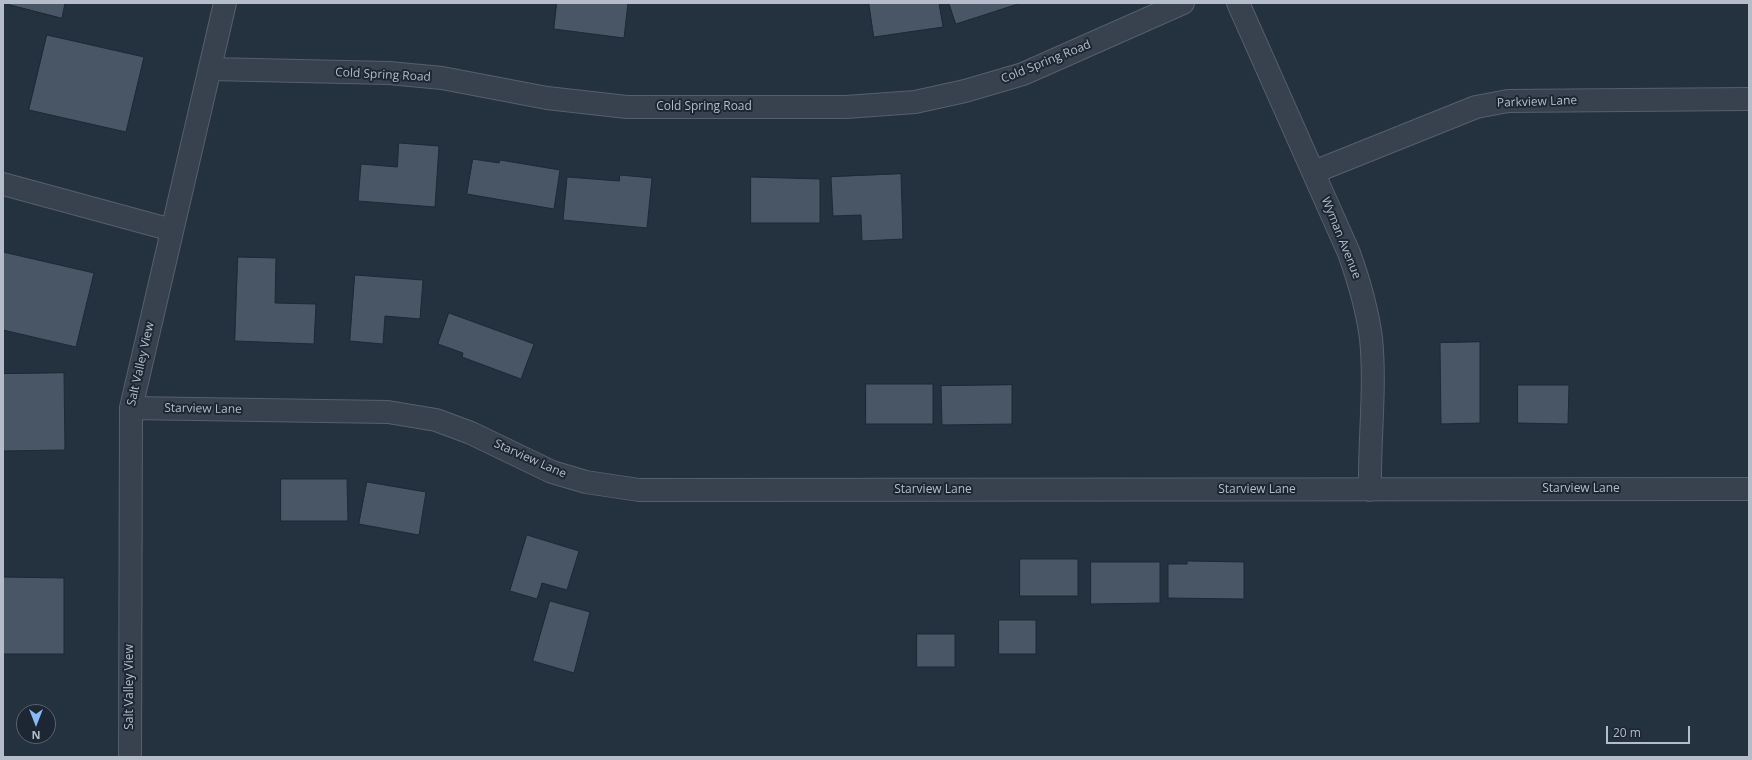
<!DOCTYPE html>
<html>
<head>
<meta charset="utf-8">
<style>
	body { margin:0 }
	#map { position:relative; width:1752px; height:760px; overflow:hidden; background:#24313e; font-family:"Open Sans",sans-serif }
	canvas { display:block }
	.frame { position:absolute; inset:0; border:4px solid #b4bdc9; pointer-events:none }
	.north { position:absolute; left:16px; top:704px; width:40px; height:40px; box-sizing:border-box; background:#1d2733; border:1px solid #59636f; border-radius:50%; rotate:180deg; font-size:11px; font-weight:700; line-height:16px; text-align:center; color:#b4bdc9 }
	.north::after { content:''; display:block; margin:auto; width:14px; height:18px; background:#89baf9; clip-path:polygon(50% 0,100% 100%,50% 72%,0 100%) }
	.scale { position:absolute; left:1606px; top:726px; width:84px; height:18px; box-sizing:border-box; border:2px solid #b4bdc9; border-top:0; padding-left:5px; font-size:12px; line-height:14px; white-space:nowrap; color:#b4bdc9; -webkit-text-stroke:3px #1d2733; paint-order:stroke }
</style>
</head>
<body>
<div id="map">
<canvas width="1752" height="760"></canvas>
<div class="frame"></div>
<div class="north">N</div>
<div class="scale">20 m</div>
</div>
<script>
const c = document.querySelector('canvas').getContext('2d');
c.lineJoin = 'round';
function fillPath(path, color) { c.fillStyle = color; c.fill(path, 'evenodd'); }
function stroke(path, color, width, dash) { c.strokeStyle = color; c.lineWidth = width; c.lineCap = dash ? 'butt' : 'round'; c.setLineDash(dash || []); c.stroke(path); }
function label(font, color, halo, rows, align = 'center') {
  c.font = font + ' "Open Sans",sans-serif'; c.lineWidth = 4; c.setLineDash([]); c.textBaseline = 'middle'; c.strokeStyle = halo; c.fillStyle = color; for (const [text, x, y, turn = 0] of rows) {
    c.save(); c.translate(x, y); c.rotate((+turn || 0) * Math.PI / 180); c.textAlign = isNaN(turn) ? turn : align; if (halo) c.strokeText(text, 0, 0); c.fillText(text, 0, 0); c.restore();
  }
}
const building = new Path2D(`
	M 3,3 L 65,3 L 62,18 Z
	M 557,3 L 628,3 L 624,38 L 554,29 Z
	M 869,3 L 939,3 L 943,27 L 874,37 Z
	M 949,3 L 1021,3 L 956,24 Z
	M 47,35 L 144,57 L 126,132 L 29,110 Z
	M 399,143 L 439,146 L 435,207 L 358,201 L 361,164 L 397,167 Z
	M 473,159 L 499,163 L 500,160 L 560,170 L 554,209 L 467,194 Z
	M 901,174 L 903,239 L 862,241 L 861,215 L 833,216 L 831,177 Z
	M 620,175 L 652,178 L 647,228 L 563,220 L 567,177 L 619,181 Z
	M 751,177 L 820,179 L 820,223 L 751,223 Z
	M 3,252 L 94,273 L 76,347 L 3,330 Z
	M 238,257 L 276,258 L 275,303 L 316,304 L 314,344 L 235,341 Z
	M 355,275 L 423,280 L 420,319 L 385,316 L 383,344 L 350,341 Z
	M 449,313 L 534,344 L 521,379 L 462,357 L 463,353 L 438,344 Z
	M 1480,342 L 1480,423 L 1441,424 L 1440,343 Z
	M 64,373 L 65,450 L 3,451 L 3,374 Z
	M 866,384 L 933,384 L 933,424 L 866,424 Z
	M 1012,385 L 1012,424 L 942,425 L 941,386 Z
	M 1518,385 L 1569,385 L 1568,424 L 1518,423 Z
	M 281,479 L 347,479 L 348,521 L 281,521 Z
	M 367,482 L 426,492 L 419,535 L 359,524 Z
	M 527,535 L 579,551 L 567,590 L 542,583 L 537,599 L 510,591 Z
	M 1020,559 L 1078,559 L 1078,596 L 1020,596 Z
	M 1187,561 L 1244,562 L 1244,599 L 1168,598 L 1168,564 L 1187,564 Z
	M 1091,562 L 1160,562 L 1160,603 L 1091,604 Z
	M 3,577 L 64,578 L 64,654 L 3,654 Z
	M 550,601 L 590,612 L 574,673 L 533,661 Z
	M 999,620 L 1036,620 L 1036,654 L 999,654 Z
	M 917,634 L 955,634 L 955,667 L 917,667 Z`);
const minor = new Path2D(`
	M 1238,3 L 1349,253 C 1359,281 1367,308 1371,338 C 1376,388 1369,440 1370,490
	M 210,69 L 389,73 L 442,78 L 547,98 L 627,107 L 846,107 L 915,102 L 965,91 L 1023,74 L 1183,3
	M 1314,172 L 1476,107 L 1508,101 L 1749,99
	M 3,184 L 172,230
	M 131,408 L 388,412 L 436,420 L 471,433 L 552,472 L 586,482 L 639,490 L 1749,489
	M 130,757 L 131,408 L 225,3`);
const streetNames = [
	["Cold Spring Road",1046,62,-22],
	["Cold Spring Road",383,75,3],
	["Parkview Lane",1537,102,-2],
	["Cold Spring Road",704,107],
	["Wyman Avenue",1341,238,68],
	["Salt Valley View",141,364,-77],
	["Starview Lane",203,409,1],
	["Starview Lane",530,459,24],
	["Starview Lane",1581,489],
	["Starview Lane",933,490],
	["Starview Lane",1257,490],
	["Salt Valley View",130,687,-90]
];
fillPath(building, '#485665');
stroke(building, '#1f2935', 1);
stroke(minor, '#56606c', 24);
stroke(minor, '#38424e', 22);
label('12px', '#b4bdc9', '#1d2733', streetNames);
</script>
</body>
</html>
